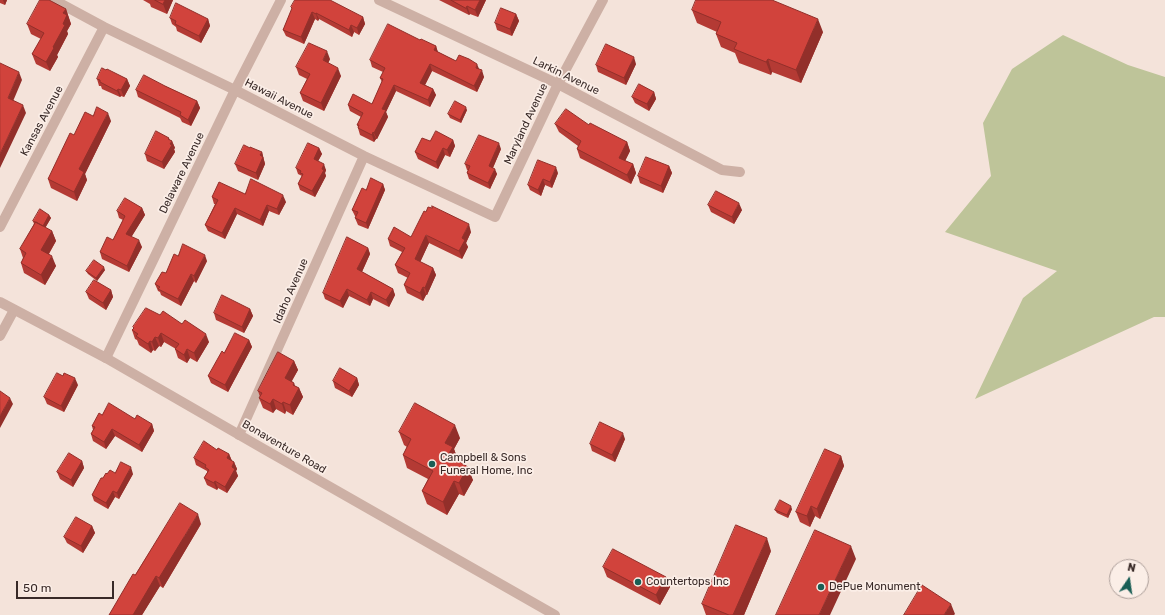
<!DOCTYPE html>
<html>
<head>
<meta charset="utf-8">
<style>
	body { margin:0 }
	#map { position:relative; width:1165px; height:615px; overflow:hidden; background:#f4e3da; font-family:Rubik,sans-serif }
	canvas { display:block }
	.north { position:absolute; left:1109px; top:559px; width:40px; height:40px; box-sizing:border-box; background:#fbeee7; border:1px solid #ad9f9a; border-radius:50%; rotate:13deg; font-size:11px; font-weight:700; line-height:16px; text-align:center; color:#382927 }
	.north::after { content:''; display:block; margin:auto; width:14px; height:18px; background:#195e55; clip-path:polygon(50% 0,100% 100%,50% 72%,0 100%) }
	.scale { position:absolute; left:16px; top:581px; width:98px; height:18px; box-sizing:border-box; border:2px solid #382927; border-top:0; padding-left:5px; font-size:12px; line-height:14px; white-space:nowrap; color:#382927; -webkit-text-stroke:3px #fbeee7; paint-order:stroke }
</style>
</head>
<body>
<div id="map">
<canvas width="1165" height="615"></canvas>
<div class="north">N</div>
<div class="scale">50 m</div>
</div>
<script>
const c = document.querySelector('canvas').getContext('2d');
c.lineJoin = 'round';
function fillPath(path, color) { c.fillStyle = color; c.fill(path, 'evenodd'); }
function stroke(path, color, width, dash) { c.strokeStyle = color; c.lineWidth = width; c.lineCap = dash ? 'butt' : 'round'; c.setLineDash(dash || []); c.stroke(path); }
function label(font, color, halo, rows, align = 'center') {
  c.font = font + ' Rubik,sans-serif'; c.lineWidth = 3.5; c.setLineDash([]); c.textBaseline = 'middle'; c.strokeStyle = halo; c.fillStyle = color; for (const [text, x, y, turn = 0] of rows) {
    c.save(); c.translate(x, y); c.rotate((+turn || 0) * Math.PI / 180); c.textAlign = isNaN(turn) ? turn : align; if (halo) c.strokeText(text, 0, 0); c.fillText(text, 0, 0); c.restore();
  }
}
const green = new Path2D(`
	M 1063,35 L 1128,65 L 1165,77 L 1165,317 L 1154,317 L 975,399 L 1023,298 L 1057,271 L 945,232 L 991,176 L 983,123 L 1012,69 Z`);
const minor = new Path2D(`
	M 54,0 L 104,27 L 235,90 L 364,156 L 495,217 L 558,84 L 603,0
	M 379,0 L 558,84 L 722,170 L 740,172
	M 0,227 L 104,27
	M 0,336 L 14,310
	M 106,358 L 235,90 L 281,0
	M 239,435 L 364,156`);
const tertiary = new Path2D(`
	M 0,302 L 106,358 L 262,448 L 555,615`);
const wall = new Path2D(`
	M 0,0 L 7,0 L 5,5 L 0,3 Z
	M 143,0 L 173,0 L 167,14 L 151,7 L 150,4 Z
	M 439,0 L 486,0 L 478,17 L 470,14 L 469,15 Z
	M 291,7 L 363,17 L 365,24 L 359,35 L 354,32 L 352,37 L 319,19 L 318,21 L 315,19 L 304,44 L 286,36 L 283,30 L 292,9 Z
	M 66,9 L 71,24 L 67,31 L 68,34 L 57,55 L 58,57 L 50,71 L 36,64 L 32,54 L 41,39 L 31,34 L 27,24 Z
	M 692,10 L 823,32 L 801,83 L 772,72 L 771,75 L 739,63 L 735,53 L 721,47 L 716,34 L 717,32 L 697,23 Z
	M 516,14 L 519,21 L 512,36 L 497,30 L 495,23 Z
	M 170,18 L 208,19 L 210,26 L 201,43 L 177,31 L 176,27 L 172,24 Z
	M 420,40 L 436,46 L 438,52 L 456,61 L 479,69 L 484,77 L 477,92 L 432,71 L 425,85 L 433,89 L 436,95 L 430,107 L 396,91 L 386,112 L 388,117 L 377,139 L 376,139 L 374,142 L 360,135 L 358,128 L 358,127 L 357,125 L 361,117 L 350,111 L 348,105 L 372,104 L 382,82 L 380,78 L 383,72 L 372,67 L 370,60 Z
	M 330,59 L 328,63 L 341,76 L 324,111 L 303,101 L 300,93 L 307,79 L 299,75 L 296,67 Z
	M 636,64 L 626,85 L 598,72 L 596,65 Z
	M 106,70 L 127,79 L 130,86 L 124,97 L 121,96 L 120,97 L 102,89 L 101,86 L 99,86 L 97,79 Z
	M 165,86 L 197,101 L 200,108 L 191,126 L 182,122 L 180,118 L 138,97 L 136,90 Z
	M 654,92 L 656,99 L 649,111 L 635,103 L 632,97 Z
	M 467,110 L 461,123 L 450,118 L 448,114 Z
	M 93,116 L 111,121 L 85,174 L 87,180 L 77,201 L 51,188 L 48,179 L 74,135 Z
	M 555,124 L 589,125 L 627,142 L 630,151 L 625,161 L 633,164 L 636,173 L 631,184 L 580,158 L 577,149 L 578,146 L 559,132 Z
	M 170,140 L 172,141 L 175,148 L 174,149 L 175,152 L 164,169 L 147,161 L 145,154 Z
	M 453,140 L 455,146 L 450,157 L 445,155 L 438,169 L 418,159 L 415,152 L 430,141 Z
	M 319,148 L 322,154 L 318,161 L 326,170 L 325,173 L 326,176 L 315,197 L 300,190 L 298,184 L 302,176 L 298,174 L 296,168 Z
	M 501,149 L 493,168 L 497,174 L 490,189 L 469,179 L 467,173 L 468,170 L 467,170 L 465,164 Z
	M 262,152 L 265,164 L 258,180 L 238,171 L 235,164 Z
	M 669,166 L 672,173 L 663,193 L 640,183 L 638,176 Z
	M 558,173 L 552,188 L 545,185 L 541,196 L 530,190 L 528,185 Z
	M 383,184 L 385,190 L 368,229 L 358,225 L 355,218 L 356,217 L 355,216 L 352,210 L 366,190 Z
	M 245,194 L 286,202 L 279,215 L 269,211 L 263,226 L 237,214 L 225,239 L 208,231 L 205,225 L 215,204 L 214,204 L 212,197 Z
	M 708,205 L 742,210 L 734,224 L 711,212 Z
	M 142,208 L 145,215 L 131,237 L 142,247 L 129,272 L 102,259 L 100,252 L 113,240 L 123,220 L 119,218 L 117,211 Z
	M 49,215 L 51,218 L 45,228 L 52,231 L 56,241 L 49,254 L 56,266 L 45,285 L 24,273 L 21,263 L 23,258 L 20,249 L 34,224 L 33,221 Z
	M 471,232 L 466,243 L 468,247 L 462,259 L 429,243 L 420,262 L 433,268 L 436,275 L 427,295 L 426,295 L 423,301 L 407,293 L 404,285 L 408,278 L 398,273 L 395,265 L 402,252 L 390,246 L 388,239 Z
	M 368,248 L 370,254 L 362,272 L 393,289 L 395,295 L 389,307 L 373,299 L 370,306 L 349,296 L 343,308 L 325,299 L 323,293 Z
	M 178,256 L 207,261 L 196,283 L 194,281 L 181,306 L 161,295 L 160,292 L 158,291 L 155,284 L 166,273 Z
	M 105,270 L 97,281 L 88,274 L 86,271 Z
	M 111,290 L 113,297 L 106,310 L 89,299 L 86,292 Z
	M 250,309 L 253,316 L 244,333 L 216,320 L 214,313 Z
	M 160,315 L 182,324 L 209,342 L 197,362 L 190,358 L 187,363 L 178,358 L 175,349 L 176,349 L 164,342 L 161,347 L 159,346 L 155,351 L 153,350 L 151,353 L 139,345 L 137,340 L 135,339 L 132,330 L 133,329 L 133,327 Z
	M 249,340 L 252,347 L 228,392 L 211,383 L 208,376 Z
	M 294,361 L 298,370 L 292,381 L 295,386 L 299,388 L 303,397 L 293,415 L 286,411 L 285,414 L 276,409 L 273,413 L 263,408 L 259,398 L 260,397 L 258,391 Z
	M 357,378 L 359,385 L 352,397 L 335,388 L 333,381 Z
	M 78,385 L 64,412 L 47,404 L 44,397 Z
	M 102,415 L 135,419 L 152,424 L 154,431 L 142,452 L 115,436 L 106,449 L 93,441 L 91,434 L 93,430 L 92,426 Z
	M 399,432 L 460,438 L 454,449 L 458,460 L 457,460 L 473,480 L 464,496 L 459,494 L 447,515 L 427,504 L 422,491 L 428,479 L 407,468 L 403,455 L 407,447 L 404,445 Z
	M 625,439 L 615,462 L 592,451 L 590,444 Z
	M 217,450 L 229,454 L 232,461 L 234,462 L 237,469 L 236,471 L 238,476 L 227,493 L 218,488 L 217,490 L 207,485 L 204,478 L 207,473 L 207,471 L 196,465 L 194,458 Z
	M 841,456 L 844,466 L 820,519 L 815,516 L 810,527 L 800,522 L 796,512 Z
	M 82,461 L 84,468 L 73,487 L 60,479 L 57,472 Z
	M 115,473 L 133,474 L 119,499 L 115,497 L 108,509 L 94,501 L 92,495 L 103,478 L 107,474 Z
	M 792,509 L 788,518 L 777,513 L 775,510 Z
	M 201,524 L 163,588 L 160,586 L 142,615 L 109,615 L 135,575 Z
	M 92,526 L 95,533 L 83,553 L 67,543 L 64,537 Z
	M 771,551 L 744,615 L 706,615 L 702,604 Z
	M 603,567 L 666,577 L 670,587 L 660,605 L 607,577 Z`);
const shadedWall = new Path2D(`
	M 3,0 L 7,0 L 5,5 Z
	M 165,0 L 173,0 L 167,14 L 163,4 Z
	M 480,0 L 486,0 L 478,17 L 475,10 Z
	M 467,6 L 470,14 L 469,15 L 466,8 Z
	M 66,9 L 71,24 L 67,31 L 68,34 L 57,55 L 58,57 L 50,71 L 46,62 L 63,24 L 63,13 Z
	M 312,12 L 315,19 L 304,44 L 301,37 Z
	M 316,13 L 319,19 L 318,21 L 316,14 Z
	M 516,14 L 519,21 L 512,36 L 510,29 Z
	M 363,17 L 365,24 L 359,35 L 357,28 Z
	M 208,19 L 210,26 L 201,43 L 199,36 Z
	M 818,19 L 823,32 L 801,83 L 796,70 Z
	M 351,25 L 354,32 L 352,37 L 349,30 Z
	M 436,46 L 438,53 L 434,50 Z
	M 327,51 L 330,59 L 326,68 L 323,60 Z
	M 634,57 L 636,64 L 626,85 L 624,78 Z
	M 768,59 L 772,72 L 771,75 L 766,62 Z
	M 430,64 L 432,71 L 423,89 L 420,83 Z
	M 477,64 L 480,71 L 476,68 Z
	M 338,68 L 341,76 L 324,111 L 321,103 Z
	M 482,70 L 484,77 L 477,92 L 474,86 Z
	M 19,72 L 22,80 L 11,106 L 8,98 Z
	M 127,79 L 130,86 L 124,97 L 121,90 Z
	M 394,85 L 396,91 L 386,112 L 388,117 L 377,139 L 374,133 L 382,109 Z
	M 118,89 L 121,96 L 120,97 L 117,91 Z
	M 433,89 L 436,95 L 430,107 L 428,100 Z
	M 654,92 L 656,99 L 649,111 L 647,104 Z
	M 197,101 L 200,108 L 191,126 L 188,120 Z
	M 23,105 L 26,113 L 0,168 L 0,154 Z
	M 466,107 L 467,110 L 461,123 L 460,120 Z
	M 108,113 L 111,121 L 85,174 L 87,180 L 77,201 L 74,192 L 79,169 Z
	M 373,132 L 376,139 L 374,142 L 372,135 Z
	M 169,138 L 171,143 L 172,141 L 175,148 L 174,149 L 175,152 L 164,169 L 162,162 Z
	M 453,140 L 455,146 L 450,157 L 447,150 Z
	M 627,142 L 630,151 L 622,167 L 619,158 Z
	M 499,143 L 501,149 L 491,172 L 489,166 Z
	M 319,148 L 322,154 L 316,165 L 314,159 Z
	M 443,148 L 445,155 L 438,169 L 436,162 Z
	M 262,152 L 265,164 L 258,180 L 256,173 L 260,155 Z
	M 324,164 L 326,170 L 325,173 L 326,176 L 315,197 L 312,191 Z
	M 633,164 L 636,173 L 631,184 L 627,175 Z
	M 669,166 L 672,173 L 663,193 L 661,186 Z
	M 556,167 L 558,173 L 552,188 L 550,182 Z
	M 495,169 L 497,174 L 490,189 L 488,183 Z
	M 543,179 L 545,185 L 541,196 L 538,190 Z
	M 383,184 L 385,190 L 368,229 L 366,223 Z
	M 283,195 L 286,202 L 279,215 L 277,209 Z
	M 739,203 L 742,210 L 734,224 L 732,217 Z
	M 267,205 L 269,211 L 263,226 L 260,220 Z
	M 142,208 L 145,215 L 129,241 L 126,234 Z
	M 235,208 L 237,214 L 225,239 L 222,233 Z
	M 49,215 L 51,218 L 44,230 L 43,226 Z
	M 469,224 L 471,232 L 466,243 L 468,247 L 462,259 L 459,251 L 462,238 Z
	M 52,231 L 56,241 L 45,260 L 41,250 Z
	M 426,235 L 429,243 L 418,267 L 415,259 Z
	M 139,240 L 142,247 L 129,272 L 127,266 Z
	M 368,248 L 370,254 L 360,276 L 357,269 Z
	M 205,255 L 207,261 L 196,283 L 194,276 Z
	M 52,256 L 56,266 L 45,285 L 41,275 Z
	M 104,267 L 105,270 L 97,281 L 96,278 Z
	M 433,268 L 436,275 L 427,295 L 425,288 Z
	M 191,274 L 194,281 L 181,306 L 178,299 Z
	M 423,287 L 426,295 L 423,301 L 420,293 Z
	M 347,289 L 349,296 L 343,308 L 340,301 Z
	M 393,289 L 395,295 L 389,307 L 386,300 Z
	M 111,290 L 113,297 L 106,310 L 103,303 Z
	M 371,292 L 373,299 L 370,306 L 367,300 Z
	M 250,309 L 253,316 L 244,333 L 242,327 Z
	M 161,333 L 164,342 L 161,347 L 158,338 Z
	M 206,334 L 209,342 L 197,362 L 194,353 Z
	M 155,337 L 159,346 L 155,351 L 152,342 Z
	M 249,340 L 252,347 L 228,392 L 225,385 Z
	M 150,341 L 153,350 L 151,353 L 148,344 Z
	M 187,349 L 190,358 L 187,363 L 184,355 Z
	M 294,361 L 298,370 L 288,387 L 285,378 Z
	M 75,378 L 78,385 L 64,412 L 61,406 Z
	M 357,378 L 359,385 L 352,397 L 349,391 Z
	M 294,383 L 297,391 L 299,388 L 303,397 L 293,415 L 290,405 L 293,385 Z
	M 10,398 L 13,404 L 0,428 L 0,416 Z
	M 273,399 L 276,409 L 273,413 L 270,404 Z
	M 283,402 L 286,411 L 285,414 L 282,404 Z
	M 152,424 L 154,431 L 142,452 L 139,445 Z
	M 455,425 L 460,438 L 454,449 L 458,460 L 453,469 L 448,455 L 445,443 Z
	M 112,429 L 115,436 L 106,449 L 104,442 Z
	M 623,433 L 625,439 L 615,462 L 612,455 Z
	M 229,454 L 232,461 L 227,458 Z
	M 841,456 L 844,466 L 820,519 L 817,509 Z
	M 82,461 L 84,468 L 73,487 L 71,480 Z
	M 234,462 L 237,469 L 236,471 L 238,476 L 227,493 L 225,487 L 232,467 Z
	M 131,467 L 133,474 L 119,499 L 117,493 Z
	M 468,467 L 473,480 L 464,496 L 459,483 Z
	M 215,481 L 218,488 L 217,490 L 214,483 Z
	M 454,481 L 459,494 L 447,515 L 443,502 Z
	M 113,491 L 115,497 L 108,509 L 106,503 Z
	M 791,506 L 792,509 L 788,518 L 787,515 Z
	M 811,506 L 815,516 L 810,527 L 807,516 Z
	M 198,514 L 201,524 L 163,588 L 159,578 Z
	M 92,526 L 95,533 L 83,553 L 81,546 Z
	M 767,538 L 771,551 L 744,615 L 733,615 Z
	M 851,546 L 856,559 L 830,615 L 819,615 Z
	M 156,576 L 160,586 L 142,615 L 133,615 Z
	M 666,577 L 670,587 L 660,605 L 656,595 Z
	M 951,604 L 955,614 L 954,615 L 944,615 Z`);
const building = new Path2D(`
	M 40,0 L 49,0 L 66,9 L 63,13 L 67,15 L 63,24 L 65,25 L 53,47 L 54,48 L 46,62 L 32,54 L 44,33 L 27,24 Z
	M 155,0 L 165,0 L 163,4 Z
	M 295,0 L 330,0 L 363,17 L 357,28 L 351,25 L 349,30 L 316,13 L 316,14 L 312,12 L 301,37 L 283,30 L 292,8 L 291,7 Z
	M 451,0 L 480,0 L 475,10 L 467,6 L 466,8 Z
	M 696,0 L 772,0 L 818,19 L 796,70 L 768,59 L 766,62 L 734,49 L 737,43 L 716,34 L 721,22 L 692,10 Z
	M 176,3 L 208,19 L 199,36 L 175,24 L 176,21 L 170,18 Z
	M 501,8 L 516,14 L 510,29 L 495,23 Z
	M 388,24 L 420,40 L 421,39 L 436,46 L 434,50 L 456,61 L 459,55 L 469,59 L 477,64 L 476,68 L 482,70 L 474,86 L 430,64 L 420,83 L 433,89 L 428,100 L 394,85 L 382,109 L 386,110 L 374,133 L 373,132 L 372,135 L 358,128 L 359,125 L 357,125 L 363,113 L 348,105 L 353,94 L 372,104 L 383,79 L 380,78 L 385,68 L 370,60 Z
	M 309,43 L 327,51 L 323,60 L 338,68 L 321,103 L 300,93 L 310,74 L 296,67 Z
	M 606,44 L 634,57 L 624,78 L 596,65 Z
	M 0,63 L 19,72 L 8,98 L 23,105 L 0,154 Z
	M 102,68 L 106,70 L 107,69 L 127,79 L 121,90 L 118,89 L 117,91 L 100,82 L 100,80 L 97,79 Z
	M 144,75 L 165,86 L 197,101 L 188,120 L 180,115 L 181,112 L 136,90 Z
	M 639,84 L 654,92 L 647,104 L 632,97 Z
	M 455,101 L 466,107 L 460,120 L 448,114 Z
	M 97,107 L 108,113 L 79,169 L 84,172 L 74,192 L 48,179 L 70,133 L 74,135 L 85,112 L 93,116 Z
	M 566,109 L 589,125 L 590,123 L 627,142 L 619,158 L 633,164 L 627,175 L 577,149 L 581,141 L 555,124 Z
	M 156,131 L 169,138 L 168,139 L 172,141 L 170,144 L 172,145 L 162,162 L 145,154 Z
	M 436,131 L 453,140 L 447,150 L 443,148 L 436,162 L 415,152 L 422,138 L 430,141 Z
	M 479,135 L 499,143 L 489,166 L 495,169 L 488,183 L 467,173 L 470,166 L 465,164 Z
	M 308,143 L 319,148 L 314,159 L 324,164 L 322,169 L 324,170 L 312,191 L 298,184 L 303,174 L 300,173 L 301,171 L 296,168 Z
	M 244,145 L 250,148 L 250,147 L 262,152 L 260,155 L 263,157 L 256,173 L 235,164 Z
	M 646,157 L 669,166 L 661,186 L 638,176 Z
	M 538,160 L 556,167 L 550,182 L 543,179 L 538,190 L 528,185 Z
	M 371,178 L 383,184 L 366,223 L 355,218 L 358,212 L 352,210 L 362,188 L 366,190 Z
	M 251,179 L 283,195 L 277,209 L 267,205 L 260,220 L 235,208 L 222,233 L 205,225 L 218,200 L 212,197 L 219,182 L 245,194 Z
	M 716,191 L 739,203 L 732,217 L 708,205 Z
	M 125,198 L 142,208 L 126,234 L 139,240 L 127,266 L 100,252 L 107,237 L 113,240 L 125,216 L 117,211 Z
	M 432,206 L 469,224 L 462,238 L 465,240 L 459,251 L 426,235 L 415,259 L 433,268 L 425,288 L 423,287 L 420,293 L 404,285 L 410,273 L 395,265 L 405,248 L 388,239 L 394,227 L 411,237 L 424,211 L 426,212 L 428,207 L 432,208 Z
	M 40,209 L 49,215 L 43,226 L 33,221 Z
	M 36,222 L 52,231 L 41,250 L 52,256 L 41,275 L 21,263 L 26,253 L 20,249 Z
	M 347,237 L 368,248 L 357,269 L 393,289 L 386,300 L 371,292 L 367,300 L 347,289 L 340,301 L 323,293 Z
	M 183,244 L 205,255 L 194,276 L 191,274 L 178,299 L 158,289 L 160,287 L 155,284 L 162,272 L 166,273 L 174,254 L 178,256 Z
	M 94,260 L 104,267 L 96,278 L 86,271 Z
	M 94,280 L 111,290 L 103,303 L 86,292 Z
	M 222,295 L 250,309 L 242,327 L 214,313 Z
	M 146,308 L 160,315 L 163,311 L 182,324 L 185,320 L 206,334 L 194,353 L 187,349 L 184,355 L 175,349 L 179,344 L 161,333 L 158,338 L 155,337 L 152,342 L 150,341 L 148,344 L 136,336 L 138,334 L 132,330 L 134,328 L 133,327 Z
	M 235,333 L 249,340 L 225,385 L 208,376 L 222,351 L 224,353 Z
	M 278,352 L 294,361 L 285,378 L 294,383 L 293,385 L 299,388 L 290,405 L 283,402 L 282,404 L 273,399 L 270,404 L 259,398 L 262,393 L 258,391 Z
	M 340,368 L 357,378 L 349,391 L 333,381 Z
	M 57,373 L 63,376 L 64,373 L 75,378 L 61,406 L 44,397 Z
	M 0,391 L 10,398 L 0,416 Z
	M 109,403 L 135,419 L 137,415 L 152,424 L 139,445 L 112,429 L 104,442 L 91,434 L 95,427 L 92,426 L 99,413 L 102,415 Z
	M 415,403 L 455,425 L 445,443 L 453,447 L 448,455 L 468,467 L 459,483 L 454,481 L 443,502 L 422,491 L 433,471 L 403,455 L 411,439 L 399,432 Z
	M 600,422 L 623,433 L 612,455 L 590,444 Z
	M 204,441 L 217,450 L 218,448 L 229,454 L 227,458 L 234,462 L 232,467 L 235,469 L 225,487 L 215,481 L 214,483 L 204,478 L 209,470 L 205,467 L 206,465 L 194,458 Z
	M 825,449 L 841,456 L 817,509 L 811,506 L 807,516 L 796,512 Z
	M 69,453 L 82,461 L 71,480 L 57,472 Z
	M 121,462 L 131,467 L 117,493 L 113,491 L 106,503 L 92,495 L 101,478 L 103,478 L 106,473 L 107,474 L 110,470 L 115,473 Z
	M 780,500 L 791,506 L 787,515 L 775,510 Z
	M 180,503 L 198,514 L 159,578 L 156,576 L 133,615 L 109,615 L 133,574 L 135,575 Z
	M 76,517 L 92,526 L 81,546 L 64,537 Z
	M 736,525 L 767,538 L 733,615 L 729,615 L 702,604 Z
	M 815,530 L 851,546 L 819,615 L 776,615 Z
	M 613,549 L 666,577 L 656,595 L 603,567 Z
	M 922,585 L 951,604 L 944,615 L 904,615 Z`);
const markers = [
	[432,464,4,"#195e55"],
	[638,582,4,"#195e55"],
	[821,587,4,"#195e55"]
];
const streetNames = [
	["Larkin Avenue",566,76,26],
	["Hawaii Avenue",279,99,27],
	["Kansas Avenue",42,121,-62],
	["Maryland Avenue",526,124,-65],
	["Delaware Avenue",182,173,-64],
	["Idaho Avenue",291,291,-66],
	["Bonaventure Road",284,447,30]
];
const poiNames = [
	["Campbell & Sons",440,458],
	["Funeral Home, Inc",440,471],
	["Countertops Inc",646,582],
	["DePue Monument",829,587]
];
fillPath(green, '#bec499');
stroke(minor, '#cdb0a5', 10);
stroke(tertiary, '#cdb0a5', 10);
fillPath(wall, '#b43a34');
fillPath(shadedWall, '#922f2a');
fillPath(building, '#d1433c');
stroke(building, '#922f2a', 1);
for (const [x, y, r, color] of markers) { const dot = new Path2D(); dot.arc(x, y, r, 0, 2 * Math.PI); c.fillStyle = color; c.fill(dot); stroke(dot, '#fbeee7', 1.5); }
label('11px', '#382927', '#fbeee7', streetNames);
label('11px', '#382927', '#fbeee7', poiNames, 'left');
</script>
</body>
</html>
